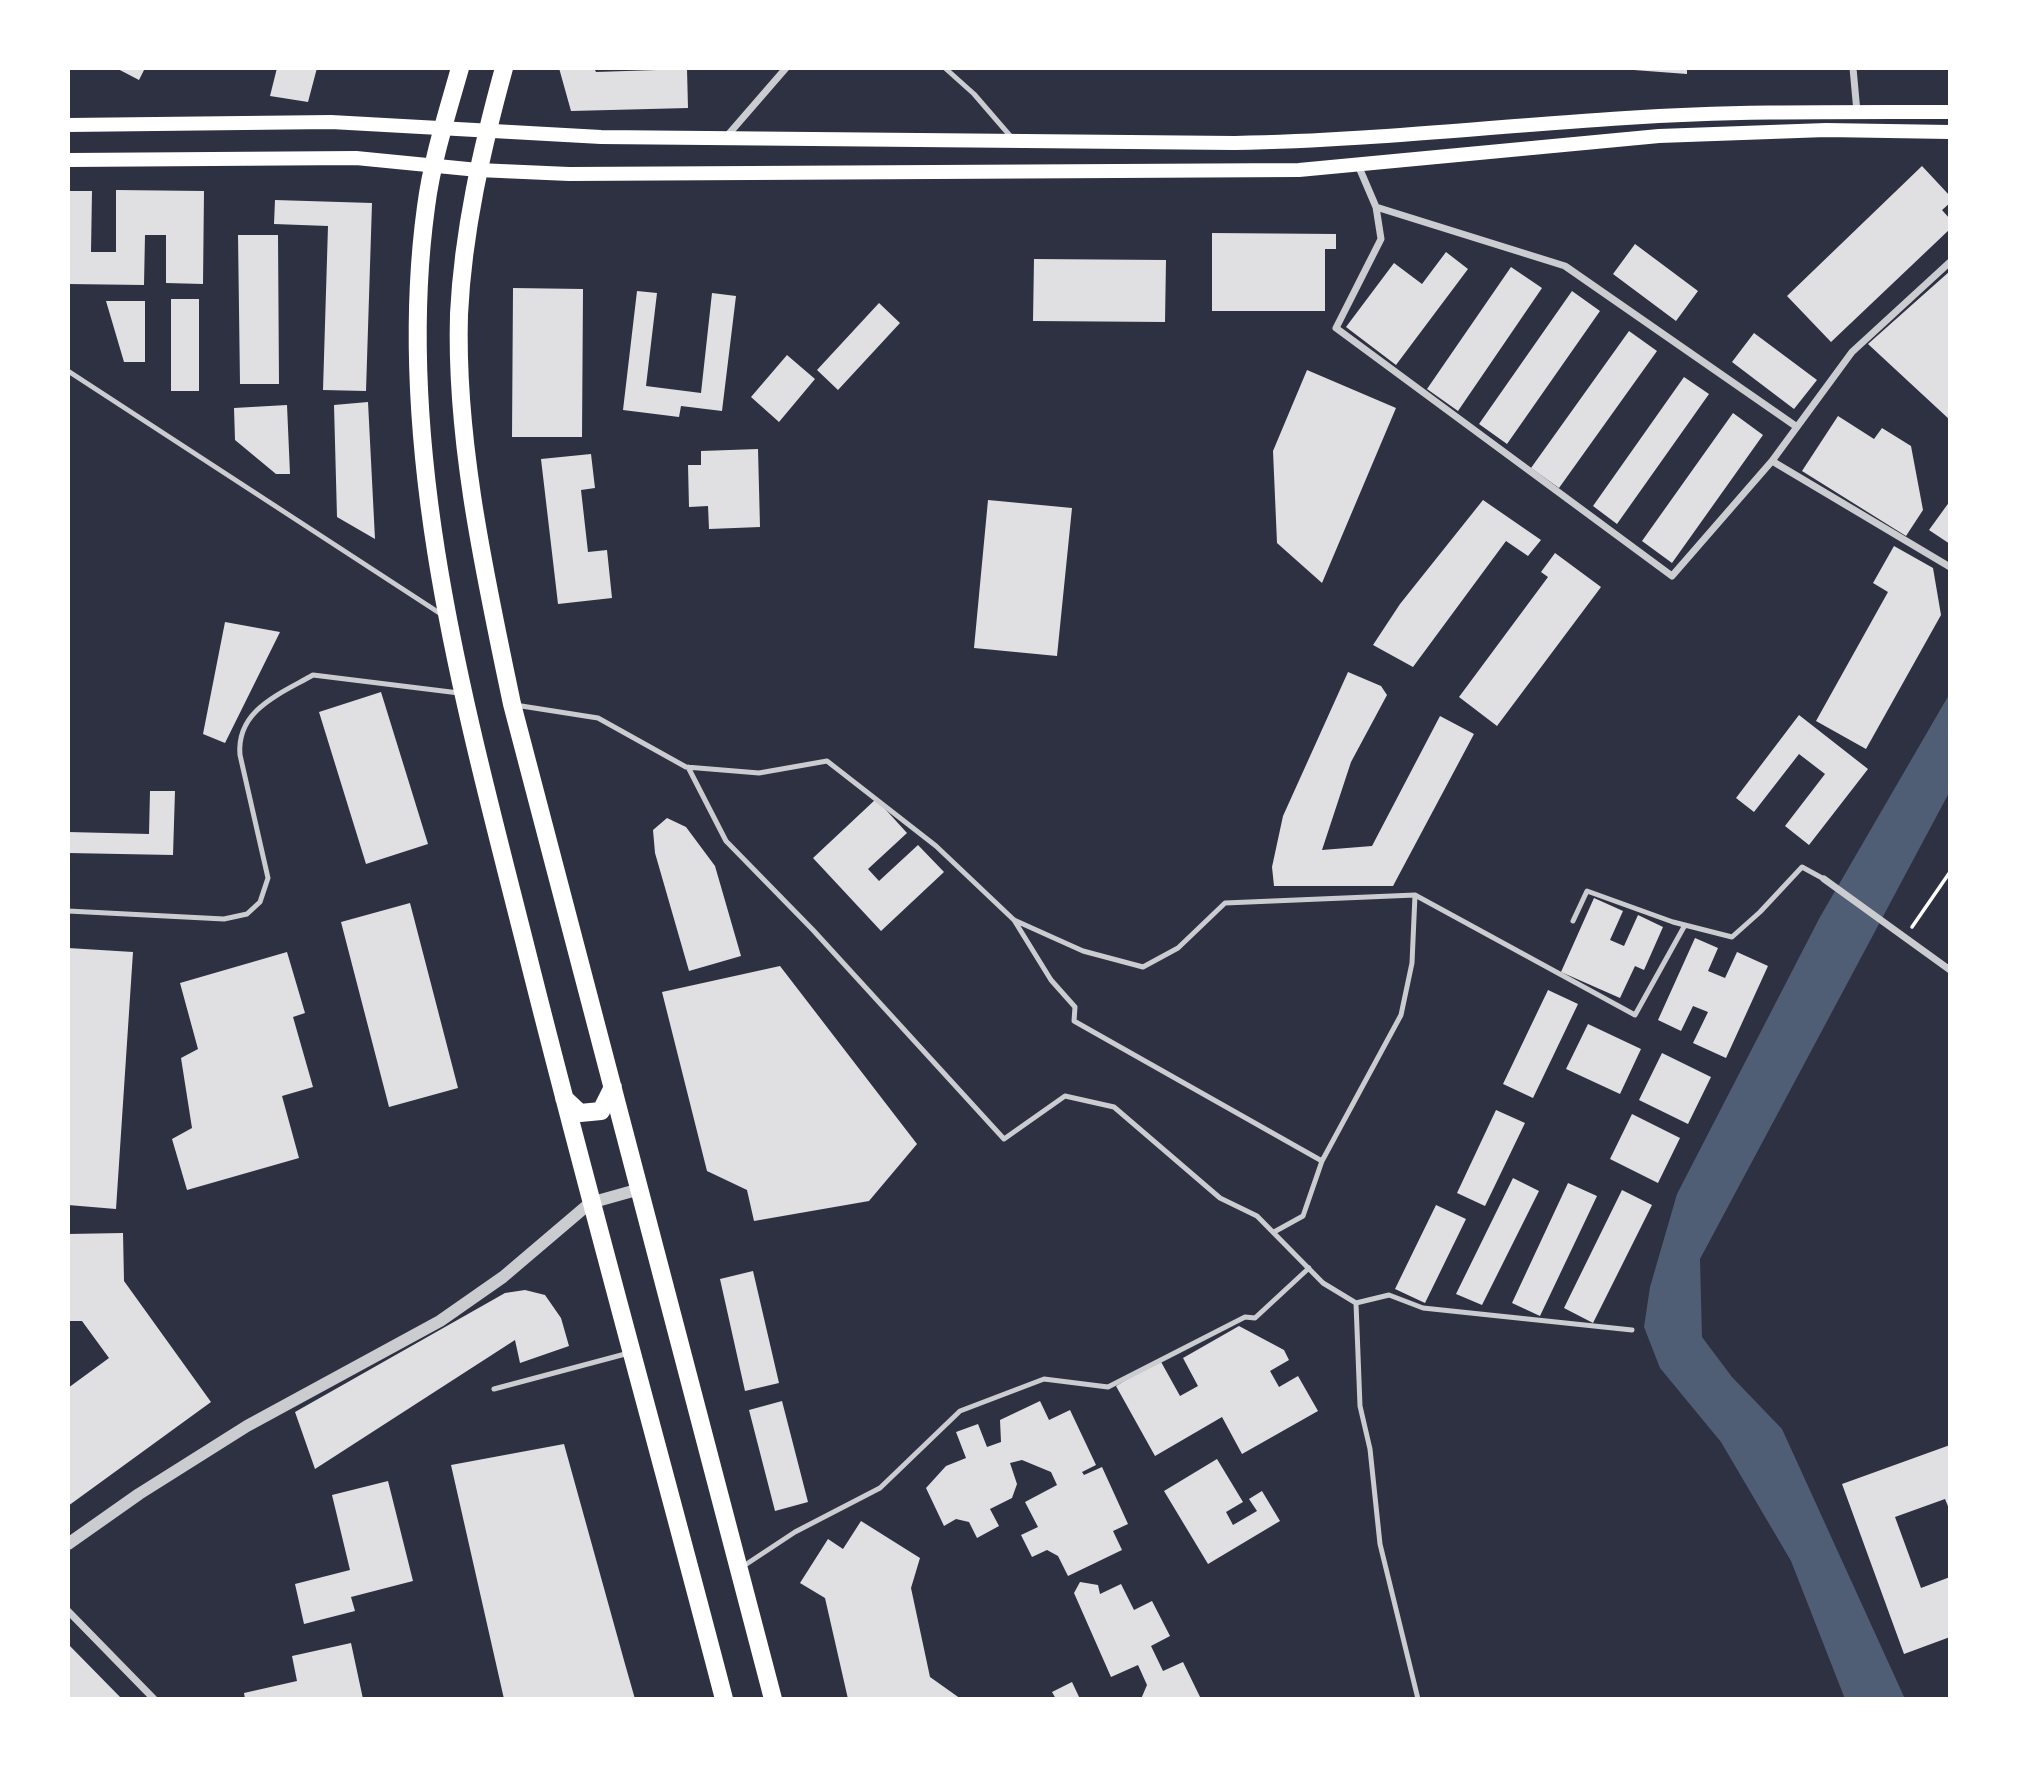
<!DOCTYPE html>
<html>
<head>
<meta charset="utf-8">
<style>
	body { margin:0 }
	#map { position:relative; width:2018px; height:1767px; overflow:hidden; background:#2d3142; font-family:"PT Sans Narrow",sans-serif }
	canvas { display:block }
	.frame { position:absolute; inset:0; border:70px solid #fff; pointer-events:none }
</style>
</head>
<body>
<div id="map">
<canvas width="2018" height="1767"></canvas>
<div class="frame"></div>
</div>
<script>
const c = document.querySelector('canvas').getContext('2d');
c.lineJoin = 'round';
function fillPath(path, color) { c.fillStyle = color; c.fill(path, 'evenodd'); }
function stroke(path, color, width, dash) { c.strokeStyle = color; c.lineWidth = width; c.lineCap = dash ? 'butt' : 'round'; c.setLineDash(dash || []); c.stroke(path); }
const water = new Path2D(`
	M 1950,693 L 1950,791 L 1700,1259 L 1702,1337 L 1732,1377 L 1782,1429 L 1905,1699 L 1845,1699 L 1791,1561 L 1721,1442 L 1660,1368 L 1644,1327 L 1650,1287 L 1677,1194 L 1820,917 Z`);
const building = new Path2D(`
	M 116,68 L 145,68 L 139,80 Z
	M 277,68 L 317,68 L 308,102 L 270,96 Z
	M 559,68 L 594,68 L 596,72 L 687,69 L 688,108 L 571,111 Z
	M 1607,68 L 1687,68 L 1687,74 Z
	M 1922,166 L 1950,196 L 1950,203 L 1942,210 L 1950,219 L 1950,229 L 1831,342 L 1787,296 Z
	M 116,190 L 204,191 L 203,284 L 166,283 L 166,235 L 145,235 L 144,285 L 68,284 L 68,191 L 92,191 L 91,252 L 116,252 Z
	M 275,200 L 372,203 L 366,391 L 323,390 L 328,226 L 274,224 Z
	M 1212,233 L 1336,234 L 1336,249 L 1325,249 L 1325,311 L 1212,311 Z
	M 238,235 L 278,235 L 279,384 L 240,384 Z
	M 1635,244 L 1698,291 L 1676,321 L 1613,274 Z
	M 1446,252 L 1468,269 L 1396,365 L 1346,327 L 1394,263 L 1422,284 Z
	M 1034,259 L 1166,260 L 1165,322 L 1033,321 Z
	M 1511,267 L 1542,288 L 1458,411 L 1427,389 Z
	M 1950,271 L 1950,420 L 1868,344 Z
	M 513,288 L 583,289 L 582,437 L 512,437 Z
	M 637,291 L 657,293 L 646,386 L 701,393 L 712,293 L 736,296 L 722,411 L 681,406 L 679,417 L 623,410 Z
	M 1572,291 L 1600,311 L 1507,444 L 1479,424 Z
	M 171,299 L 199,299 L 199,391 L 171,391 Z
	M 106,301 L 145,301 L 145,362 L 124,362 Z
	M 879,303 L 900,323 L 838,390 L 817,370 Z
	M 1629,331 L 1657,351 L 1559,488 L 1531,468 Z
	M 1754,333 L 1817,380 L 1794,409 L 1732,362 Z
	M 787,355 L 815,379 L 779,422 L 751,397 Z
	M 1307,370 L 1396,408 L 1322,583 L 1277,543 L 1273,451 Z
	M 1684,377 L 1709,394 L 1617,524 L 1593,506 Z
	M 368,402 L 375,539 L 337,517 L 334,405 Z
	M 287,405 L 290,474 L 276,474 L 235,440 L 234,408 Z
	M 1733,413 L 1763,435 L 1672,563 L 1642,541 Z
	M 1838,416 L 1874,439 L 1882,428 L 1911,446 L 1923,510 L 1906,536 L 1802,471 Z
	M 758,449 L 760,527 L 709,529 L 708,506 L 689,507 L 688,465 L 701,465 L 701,451 Z
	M 591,454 L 595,488 L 581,490 L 588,552 L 607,550 L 612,598 L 558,604 L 541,459 Z
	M 988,500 L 1072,508 L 1057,656 L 974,648 Z
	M 1483,500 L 1541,540 L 1528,556 L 1506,541 L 1413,667 L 1373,645 L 1400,604 Z
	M 1950,501 L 1950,544 L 1929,530 Z
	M 1894,546 L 1933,568 L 1941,615 L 1866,749 L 1816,721 L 1888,592 L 1873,583 Z
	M 1555,553 L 1601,587 L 1497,726 L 1459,697 L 1548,577 L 1541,572 Z
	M 225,622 L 280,632 L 225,743 L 203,734 Z
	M 1348,672 L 1381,686 L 1387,695 L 1351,762 L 1322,850 L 1372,846 L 1440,716 L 1474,734 L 1393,886 L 1274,886 L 1272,867 L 1283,816 Z
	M 381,692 L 428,844 L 366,864 L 319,712 Z
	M 1799,715 L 1868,769 L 1809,845 L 1785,826 L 1825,774 L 1799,754 L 1754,812 L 1736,798 Z
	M 150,791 L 175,791 L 173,855 L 68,853 L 68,832 L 149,834 Z
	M 876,799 L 907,833 L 868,869 L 879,881 L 918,845 L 944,872 L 881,931 L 813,858 Z
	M 667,818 L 686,827 L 715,866 L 741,956 L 689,971 L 655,853 L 653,830 Z
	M 1594,898 L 1623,911 L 1610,940 L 1624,946 L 1638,915 L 1663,927 L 1644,970 L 1635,966 L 1620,998 L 1561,972 Z
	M 410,903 L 458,1088 L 389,1107 L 341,922 Z
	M 1695,938 L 1718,948 L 1708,971 L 1725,978 L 1737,952 L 1768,966 L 1726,1058 L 1693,1043 L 1708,1012 L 1693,1006 L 1681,1031 L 1658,1020 Z
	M 68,948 L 133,952 L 116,1209 L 68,1205 Z
	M 287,952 L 305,1013 L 293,1017 L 313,1087 L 282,1096 L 299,1158 L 187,1190 L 172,1139 L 192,1128 L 181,1058 L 198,1049 L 180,983 Z
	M 780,966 L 917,1144 L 869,1201 L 754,1221 L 747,1190 L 707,1171 L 662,992 Z
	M 1548,990 L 1578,1004 L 1533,1098 L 1503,1084 Z
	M 1588,1024 L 1641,1049 L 1620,1094 L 1566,1069 Z
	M 1662,1053 L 1711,1077 L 1688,1124 L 1639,1100 Z
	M 1496,1110 L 1525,1123 L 1485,1206 L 1457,1193 Z
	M 1632,1114 L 1680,1138 L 1658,1183 L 1610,1159 Z
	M 1513,1178 L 1539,1191 L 1482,1305 L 1456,1294 Z
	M 1568,1183 L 1597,1196 L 1540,1316 L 1512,1303 Z
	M 1622,1190 L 1652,1205 L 1593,1323 L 1564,1308 Z
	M 1436,1205 L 1466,1219 L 1425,1303 L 1395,1289 Z
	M 123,1233 L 124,1281 L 211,1402 L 68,1506 L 68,1388 L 109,1358 L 82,1321 L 68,1321 L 68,1234 Z
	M 753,1271 L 779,1383 L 745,1391 L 720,1279 Z
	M 525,1290 L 545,1295 L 561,1318 L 569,1346 L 520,1363 L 515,1340 L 315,1469 L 295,1412 L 505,1293 Z
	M 1239,1326 L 1284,1350 L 1289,1360 L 1270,1371 L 1279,1387 L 1298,1376 L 1318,1411 L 1242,1454 L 1222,1417 L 1155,1456 L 1116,1386 L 1160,1360 L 1180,1396 L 1198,1386 L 1183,1358 Z
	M 782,1401 L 808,1502 L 775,1511 L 749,1410 Z
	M 1040,1401 L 1049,1420 L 1070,1410 L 1096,1465 L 1082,1472 L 1084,1475 L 1102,1467 L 1128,1524 L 1113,1531 L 1122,1550 L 1068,1576 L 1058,1556 L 1047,1550 L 1032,1557 L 1021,1535 L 1038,1527 L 1025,1502 L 1057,1485 L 1051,1472 L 1022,1460 L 1010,1463 L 1017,1484 L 1012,1498 L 990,1509 L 999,1526 L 977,1538 L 969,1522 L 956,1519 L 944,1526 L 926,1488 L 946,1466 L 966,1458 L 956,1432 L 978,1424 L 987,1447 L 1001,1442 L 1000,1420 Z
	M 564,1444 L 625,1664 L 635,1699 L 504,1699 L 451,1465 Z
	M 1950,1445 L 1950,1511 L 1945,1499 L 1895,1517 L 1921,1588 L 1950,1577 L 1950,1637 L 1904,1654 L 1842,1484 Z
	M 1217,1459 L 1243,1502 L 1226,1512 L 1233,1525 L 1257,1511 L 1249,1499 L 1262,1491 L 1280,1521 L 1208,1564 L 1164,1491 Z
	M 388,1481 L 413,1581 L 351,1597 L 355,1611 L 304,1624 L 295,1584 L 350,1570 L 332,1495 Z
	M 861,1521 L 920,1558 L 911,1588 L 930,1677 L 961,1699 L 848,1699 L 825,1598 L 800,1583 L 828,1539 L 843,1549 Z
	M 1080,1582 L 1098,1585 L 1100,1594 L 1121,1584 L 1134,1610 L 1152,1601 L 1170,1636 L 1151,1646 L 1163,1671 L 1183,1662 L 1201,1699 L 1141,1699 L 1147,1685 L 1138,1665 L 1111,1677 L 1074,1593 Z
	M 351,1643 L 363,1699 L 245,1699 L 244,1693 L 297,1681 L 292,1656 Z
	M 68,1644 L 122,1699 L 68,1699 Z
	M 1072,1682 L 1080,1699 L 1056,1699 L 1052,1692 Z`);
const path = new Path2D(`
	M 1912,927 L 1950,872`);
const service = new Path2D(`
	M 945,68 L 974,94 L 1012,138
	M 68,371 L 444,616
	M 515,705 L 598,718 L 686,767 L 759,773 L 827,761 L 936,846 L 1014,920 L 1083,951 L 1143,967 L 1178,948 L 1225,903 L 1415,895 L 1635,1015 L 1685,925
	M 688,767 L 726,841 L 813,930 L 1004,1139 L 1065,1096 L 1114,1107 L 1220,1198 L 1257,1216 L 1323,1283 L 1356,1303 L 1389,1295 L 1423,1308 L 1632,1330
	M 68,911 L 224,919 L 247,914 L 260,902 L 268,878 L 240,755 C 236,710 280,694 313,675 L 459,693
	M 1014,920 L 1051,980 L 1075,1007 L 1074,1021 L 1322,1161
	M 1573,921 L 1587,891 L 1673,922 L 1732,937 L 1760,912 L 1802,867 L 1824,879
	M 1274,1232 L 1303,1216 L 1322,1161 L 1401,1015 L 1412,963 L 1415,895
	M 1356,1303 L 1360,1406 L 1370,1449 L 1380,1544 L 1418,1699
	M 494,1389 L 629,1353
	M 742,1567 L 795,1532 L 880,1488 L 960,1411 L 1044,1379 L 1108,1387 L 1245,1317 L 1255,1318 L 1309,1268`);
const minor = new Path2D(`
	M 1853,68 L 1857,112
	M 727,136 L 786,68
	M 1358,165 L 1376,207 L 1565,266 L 1797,427
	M 1376,207 L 1381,239 L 1336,328 L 1672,576 L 1772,461
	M 1950,262 L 1852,352 L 1772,461 L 1950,567
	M 1824,879 L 1950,970
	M 68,1611 L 154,1699`);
const tertiary = new Path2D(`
	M 68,1544 L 139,1494 L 247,1426 L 440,1321 L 503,1277 L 590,1203 L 640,1189`);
const secondary = new Path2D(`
	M 68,125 L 331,122 L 601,137 L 1235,143 C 1366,141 1496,126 1626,118 C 1734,111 1842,112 1950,112
	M 68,160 L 356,158 L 478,170 L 569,174 L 1299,170 L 1659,136 L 1826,130 L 1950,132`);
const primary = new Path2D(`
	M 460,68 C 447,114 432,160 426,207 C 391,461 472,731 533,976 C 594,1218 661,1457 724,1699
	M 504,68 C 482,148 463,231 459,314 C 455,442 486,579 512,704 L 773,1699
	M 564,1098 L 580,1113 L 601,1111 L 613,1087`);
fillPath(water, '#4f5d75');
fillPath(building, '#e0e0e3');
stroke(path, '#fff', 3.5);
stroke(service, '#caccd0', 5);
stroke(minor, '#caccd0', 7);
stroke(tertiary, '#caccd0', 12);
stroke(secondary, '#fff', 14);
stroke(primary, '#fff', 18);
</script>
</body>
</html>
